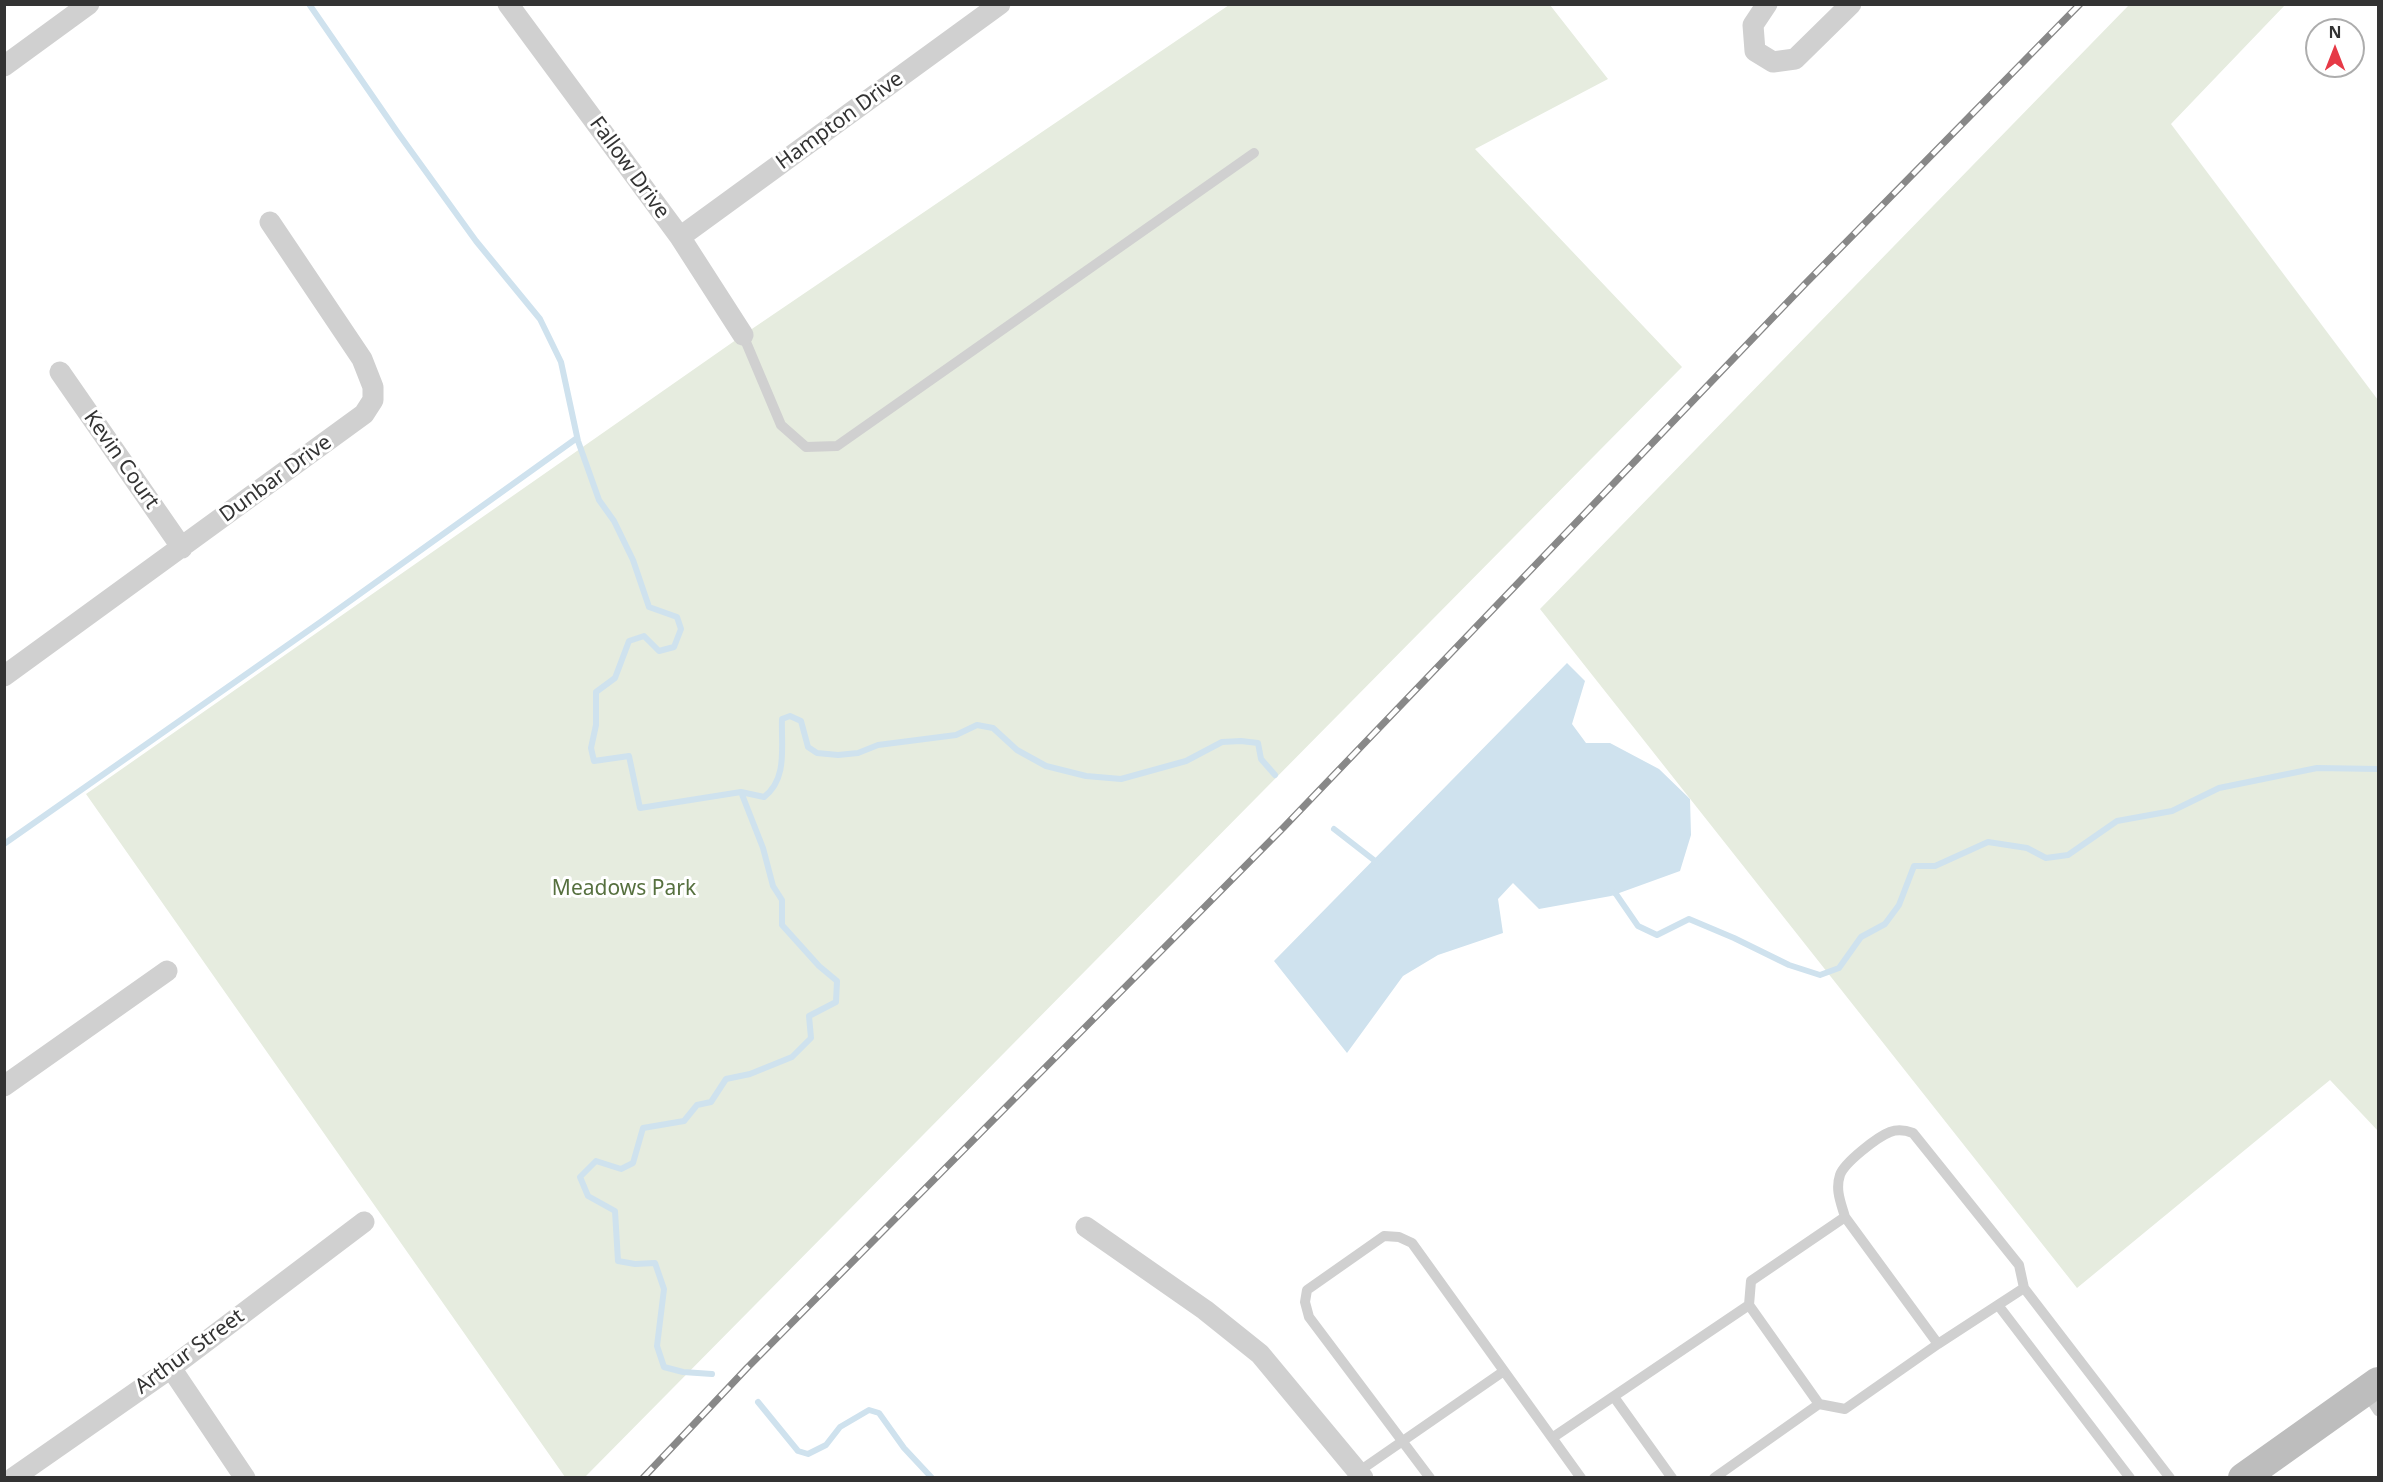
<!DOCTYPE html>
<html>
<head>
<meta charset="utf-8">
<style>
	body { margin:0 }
	#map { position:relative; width:2383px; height:1482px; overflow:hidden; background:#fff; font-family:"Noto Sans",sans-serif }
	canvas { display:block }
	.frame { position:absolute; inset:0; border:6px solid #333; pointer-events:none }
	.north { position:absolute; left:2305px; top:18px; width:60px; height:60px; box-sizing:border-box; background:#fff; border:2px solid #adadad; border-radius:50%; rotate:0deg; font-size:16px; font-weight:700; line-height:24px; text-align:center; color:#333 }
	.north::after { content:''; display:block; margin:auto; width:21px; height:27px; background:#e63946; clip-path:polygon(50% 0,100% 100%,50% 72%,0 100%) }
</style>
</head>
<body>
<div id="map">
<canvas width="2383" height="1482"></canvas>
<div class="frame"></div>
<div class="north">N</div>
</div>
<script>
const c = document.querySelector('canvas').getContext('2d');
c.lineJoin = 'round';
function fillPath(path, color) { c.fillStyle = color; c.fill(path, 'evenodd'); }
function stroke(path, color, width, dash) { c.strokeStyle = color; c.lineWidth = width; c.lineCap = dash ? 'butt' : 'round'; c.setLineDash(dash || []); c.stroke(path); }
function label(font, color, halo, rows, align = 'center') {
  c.font = font + ' "Noto Sans",sans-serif'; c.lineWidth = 6; c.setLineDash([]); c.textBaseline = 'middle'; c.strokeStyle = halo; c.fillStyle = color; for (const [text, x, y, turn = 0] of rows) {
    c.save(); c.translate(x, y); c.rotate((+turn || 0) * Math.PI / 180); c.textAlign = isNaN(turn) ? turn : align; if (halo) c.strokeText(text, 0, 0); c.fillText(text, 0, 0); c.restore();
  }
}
const green = new Path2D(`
	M 1229,5 L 1550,5 L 1608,79 L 1475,149 L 1682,367 L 585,1477 L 565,1477 L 86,794 L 743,335 Z
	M 2129,5 L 2285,5 L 2171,124 L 2378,400 L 2378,1131 L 2330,1080 L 2077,1288 L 1540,609 Z`);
const water = new Path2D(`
	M 1567,663 L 1585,681 L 1572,724 L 1586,743 L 1610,743 L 1659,769 L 1690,799 L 1691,835 L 1680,871 L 1611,896 L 1539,909 L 1513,883 L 1498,899 L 1503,933 L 1438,955 L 1403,976 L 1347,1053 L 1274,961 Z`);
const stream = new Path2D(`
	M 309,4 L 398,133 L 476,241 L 540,319 L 561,362 L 578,441 L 599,500 L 614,521 L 633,560 L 649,607 L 677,617 L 681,629 L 674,647 L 659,651 L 644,636 L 629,641 L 615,678 L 596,692 L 596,725 L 591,748 L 594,761 L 629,756 L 640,808 L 741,792 L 764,797 C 788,779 781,746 782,719 L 790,716 L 801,721 L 808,747 L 817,753 L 838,755 L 858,753 L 878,745 L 956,735 L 977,725 L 993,728 L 1017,750 L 1046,766 L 1086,776 L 1121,779 L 1186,761 L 1222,742 L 1241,741 L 1258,743 L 1261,759 L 1275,775
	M 1334,829 L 1379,864
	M 4,844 L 322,621 L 577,438
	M 1610,890 L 1616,894 L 1638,926 L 1657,935 L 1689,919 L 1734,938 L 1789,965 L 1820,975 L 1839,968 L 1861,937 L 1885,924 L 1899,905 L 1914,866 L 1935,866 L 1988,842 L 2027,848 L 2046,858 L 2068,855 L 2117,821 L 2172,811 L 2219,788 L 2317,768 L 2378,769
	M 712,1374 L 683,1372 L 664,1367 L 657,1346 L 664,1289 L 655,1263 L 635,1264 L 618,1261 L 615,1211 L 588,1196 L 580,1177 L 596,1161 L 621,1169 L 633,1163 L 643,1128 L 684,1121 L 697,1105 L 711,1102 L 726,1079 L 750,1074 L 792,1057 L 811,1038 L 809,1016 L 836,1002 L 837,981 L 819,966 L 782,925 L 782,900 L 773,886 L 763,848 L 741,792
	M 758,1402 L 798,1451 L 808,1454 L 826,1445 L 840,1427 L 869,1410 L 879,1413 L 904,1448 L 932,1478`);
const service = new Path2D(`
	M 743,335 L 781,425 L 806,447 L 837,446 L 1254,153
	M 1845,1217 C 1841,1203 1835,1190 1840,1175 C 1844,1163 1877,1137 1890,1132 C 1898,1129 1905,1130 1913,1133 L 2019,1265 L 2024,1288 L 1938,1344
	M 2024,1288 L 2170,1478
	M 1749,1305 L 1751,1281 L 1845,1217 L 1938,1344 L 1845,1409 L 1819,1404
	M 1998,1305 L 2130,1478
	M 1504,1371 L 1581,1478
	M 2367,1394 L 2378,1411
	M 1614,1397 L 1672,1478
	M 1552,1438 L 1749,1305 L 1819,1404 L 1714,1478
	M 1355,1474 L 1504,1371 L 1412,1243 L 1399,1237 L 1384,1236 L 1307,1290 L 1305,1302 L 1309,1317 L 1430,1478`);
const minor = new Path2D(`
	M 508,4 L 680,237 L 743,335
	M 1767,4 L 1753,25 L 1755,51 L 1773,62 L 1795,59 L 1851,4
	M 4,66 L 89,4
	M 680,237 L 1000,4
	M 60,372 L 182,548
	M 4,676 L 364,414 L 373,400 L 373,387 L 362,359 L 270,222
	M 4,1086 L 167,971
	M 1086,1227 L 1205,1310 L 1260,1354 L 1363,1478
	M 171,1368 L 245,1478
	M 13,1478 L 171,1368 L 364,1222`);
const secondary = new Path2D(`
	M 2243,1478 L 2378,1382`);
const rail = new Path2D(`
	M 643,1478 L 747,1368 L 1284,827 L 1805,284 L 2080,4`);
const streetNames = [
	["Hampton Drive",840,121,-36],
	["Fallow Drive",629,168,54],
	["Kevin Court",121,460,55],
	["Dunbar Drive",276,479,-36],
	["Arthur Street",190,1352,-36]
];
const parkNames = [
	["Meadows Park",624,889]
];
fillPath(green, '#e6ecdf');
fillPath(water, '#cfe2ee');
stroke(stream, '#cfe2ee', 6);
stroke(service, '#d0d0d0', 10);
stroke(minor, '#d0d0d0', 21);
stroke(secondary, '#bdbdbd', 30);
stroke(rail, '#888', 7);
stroke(rail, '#fff', 4.5, [14]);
label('21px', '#333', '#fff', streetNames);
label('21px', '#56703f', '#fff', parkNames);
</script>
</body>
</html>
